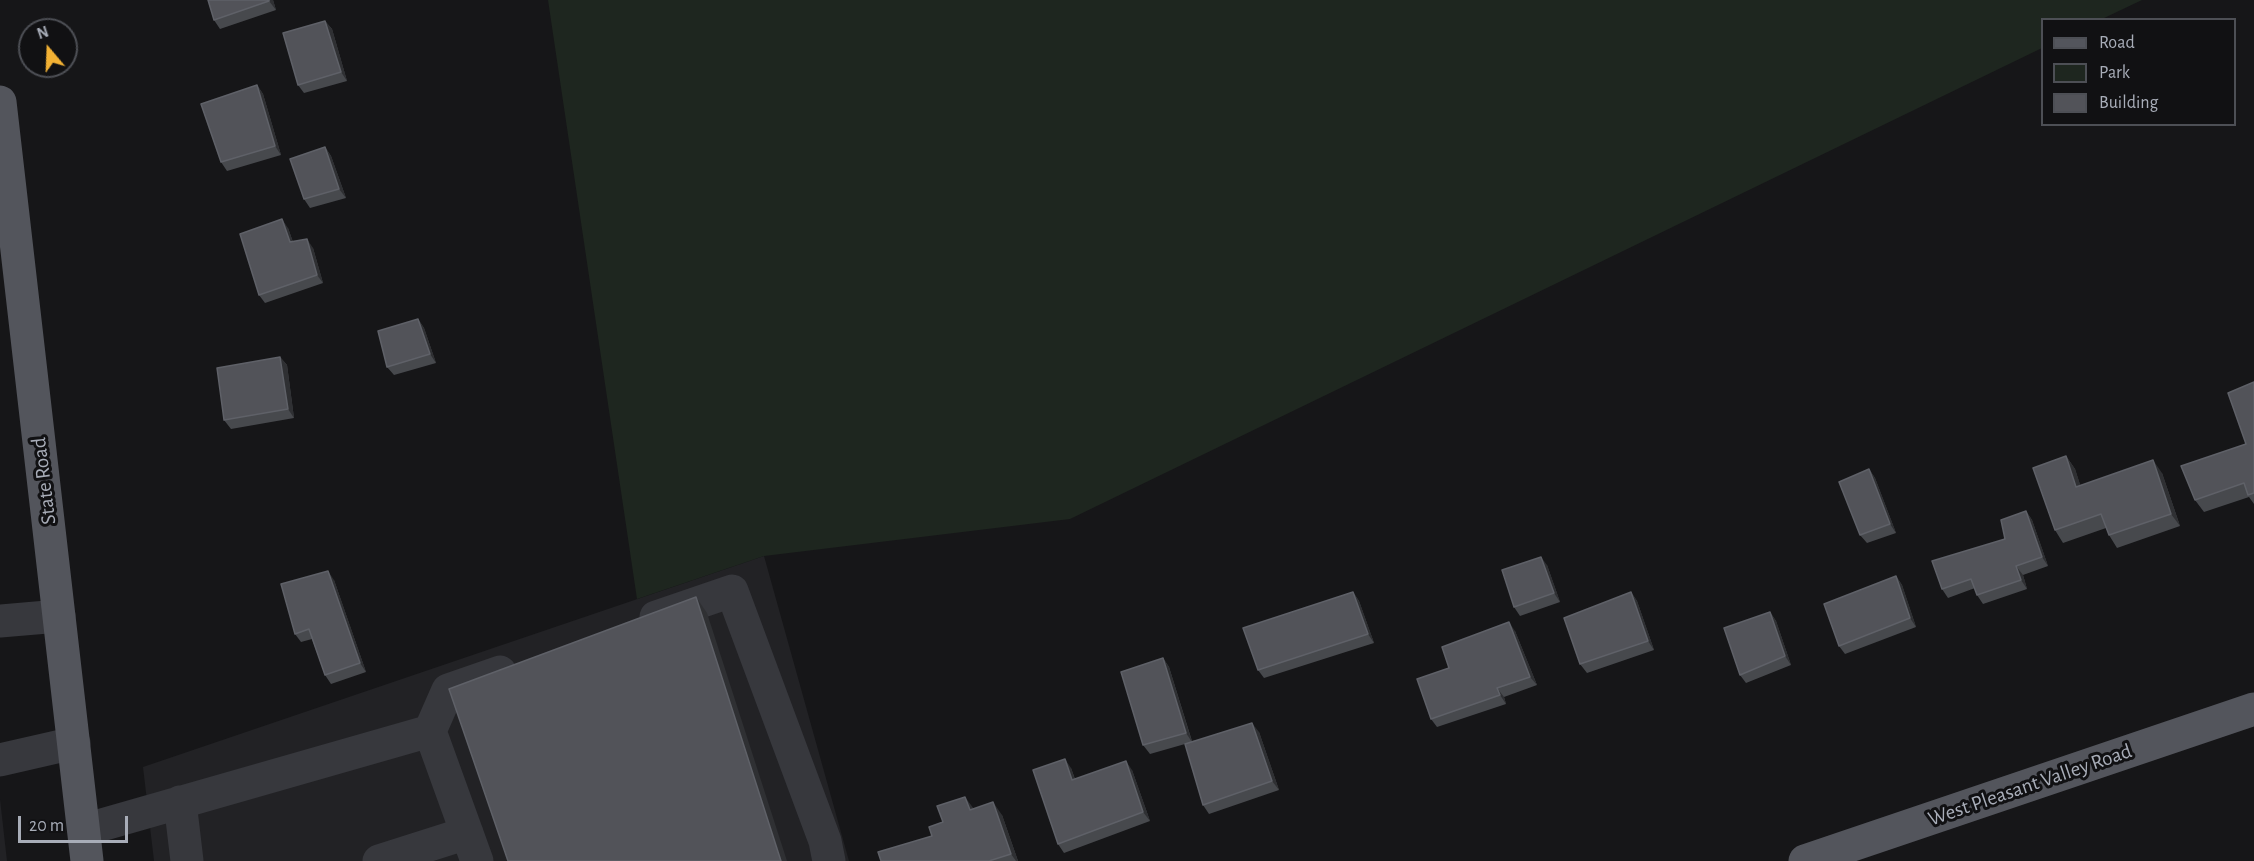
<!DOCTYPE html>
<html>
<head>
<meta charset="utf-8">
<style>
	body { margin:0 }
	#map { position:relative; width:2254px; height:861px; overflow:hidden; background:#161618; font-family:"Alegreya Sans",sans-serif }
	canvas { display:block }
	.legend { position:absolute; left:2041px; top:18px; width:195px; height:108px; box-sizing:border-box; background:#111113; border:2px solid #4d4f55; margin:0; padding:8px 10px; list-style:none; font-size:18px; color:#a8adb8 }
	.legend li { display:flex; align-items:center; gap:12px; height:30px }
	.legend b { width:30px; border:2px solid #4d4f55 }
	.north { position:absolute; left:18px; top:18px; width:60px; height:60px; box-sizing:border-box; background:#111113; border:2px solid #4d4f55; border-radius:50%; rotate:341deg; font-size:16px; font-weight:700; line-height:24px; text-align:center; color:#a8adb8 }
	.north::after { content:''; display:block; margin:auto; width:21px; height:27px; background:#f2b134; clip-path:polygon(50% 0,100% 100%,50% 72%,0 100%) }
	.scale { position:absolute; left:18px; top:816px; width:110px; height:27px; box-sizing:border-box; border:3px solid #a8adb8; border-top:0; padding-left:8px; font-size:18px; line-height:21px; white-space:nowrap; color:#a8adb8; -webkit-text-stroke:4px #111113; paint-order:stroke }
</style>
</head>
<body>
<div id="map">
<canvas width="2254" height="861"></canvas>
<ul class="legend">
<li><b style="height:8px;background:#53555c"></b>Road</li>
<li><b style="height:16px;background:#1e261f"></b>Park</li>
<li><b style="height:16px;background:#525359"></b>Building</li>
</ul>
<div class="north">N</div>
<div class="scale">20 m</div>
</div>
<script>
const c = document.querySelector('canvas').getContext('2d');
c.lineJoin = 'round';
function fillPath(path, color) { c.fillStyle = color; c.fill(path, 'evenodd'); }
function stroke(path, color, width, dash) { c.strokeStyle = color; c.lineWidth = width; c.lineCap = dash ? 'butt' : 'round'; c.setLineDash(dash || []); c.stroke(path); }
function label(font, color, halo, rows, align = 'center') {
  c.font = font + ' "Alegreya Sans",sans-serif'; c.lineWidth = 6; c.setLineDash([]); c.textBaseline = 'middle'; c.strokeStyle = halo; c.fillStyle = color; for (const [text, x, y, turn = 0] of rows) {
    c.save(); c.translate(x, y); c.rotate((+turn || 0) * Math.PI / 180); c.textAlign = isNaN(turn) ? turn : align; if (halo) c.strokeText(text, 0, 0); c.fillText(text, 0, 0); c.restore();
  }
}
const built = new Path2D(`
	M 764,556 L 849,861 L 154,861 L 143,767 Z
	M 0,799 L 7,861 L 0,861 Z`);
const green = new Path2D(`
	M 548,0 L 2142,0 L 2102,19 L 2042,20 L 2042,48 L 1070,519 L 764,556 L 637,599 Z`);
const minor = new Path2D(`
	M 656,617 L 732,591 L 825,841 L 829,861
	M 0,621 L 59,616
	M 430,731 L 477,861
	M 0,760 L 74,743
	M 180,802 L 187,861
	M 84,830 L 430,731 L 448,690 L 500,672
	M 379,861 L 467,833`);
const major = new Path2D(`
	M 0,102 L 87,861
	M 1805,861 L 2254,709`);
const wall = new Path2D(`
	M 208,0 L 273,0 L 276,10 L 220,29 L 214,20 Z
	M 325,21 L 332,29 L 347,81 L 304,93 L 298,85 Z
	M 257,85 L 263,94 L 281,155 L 227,171 L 221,162 Z
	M 325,147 L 331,156 L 346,198 L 310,208 L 304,199 Z
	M 288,228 L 293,242 L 313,248 L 323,283 L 265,303 L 259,295 Z
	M 418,319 L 424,328 L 436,363 L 394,375 L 387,367 Z
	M 280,357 L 287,365 L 294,418 L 231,429 L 224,420 Z
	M 2254,382 L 2254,504 L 2249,497 L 2204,512 L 2195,500 L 2246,444 Z
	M 2066,456 L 2075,469 L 2080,485 L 2162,473 L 2180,526 L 2117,548 L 2109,535 L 2106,528 L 2063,543 L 2055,530 Z
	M 1869,469 L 1875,478 L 1896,533 L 1867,543 L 1860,535 Z
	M 2026,511 L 2032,520 L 2048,566 L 2023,575 L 2027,589 L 1983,604 L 1977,595 L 1975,588 L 1948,598 L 1942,589 L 2005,539 Z
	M 1547,565 L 1560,602 L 1520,616 L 1514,607 Z
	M 1896,576 L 1902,585 L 1916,627 L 1845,654 L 1839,646 Z
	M 334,580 L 366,672 L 331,684 L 325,675 L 312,639 L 301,642 L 295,634 Z
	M 1353,592 L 1359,601 L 1374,643 L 1264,678 L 1258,670 Z
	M 1631,592 L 1637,601 L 1654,650 L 1587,673 L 1580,664 Z
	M 1770,612 L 1776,621 L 1791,665 L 1746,683 L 1740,675 Z
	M 1515,631 L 1537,685 L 1504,697 L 1506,704 L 1437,727 L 1431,719 L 1449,668 Z
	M 1163,658 L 1169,667 L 1192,741 L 1259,732 L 1279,790 L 1209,814 L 1203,805 L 1185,744 L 1150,754 L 1143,745 Z
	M 1071,768 L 1075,779 L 1132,770 L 1150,821 L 1064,853 L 1058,844 Z
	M 974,809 L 1002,815 L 1018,861 L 881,861 L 932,836 Z`);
const shadedWall = new Path2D(`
	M 269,0 L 273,0 L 276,10 L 269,1 Z
	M 325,21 L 332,29 L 347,81 L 341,72 Z
	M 257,85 L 263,94 L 281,155 L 275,146 Z
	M 325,147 L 331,156 L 346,198 L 339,189 Z
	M 282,219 L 288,228 L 296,251 L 290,242 Z
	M 307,239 L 313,248 L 323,283 L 317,275 Z
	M 418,319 L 424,328 L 436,363 L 430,354 Z
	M 280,357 L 287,365 L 294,418 L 288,409 Z
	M 2066,456 L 2075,469 L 2085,499 L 2076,487 Z
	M 2153,460 L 2162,473 L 2180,526 L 2171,514 Z
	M 1869,469 L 1875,478 L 1896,533 L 1890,524 Z
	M 2026,511 L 2032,520 L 2048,566 L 2042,557 Z
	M 1541,557 L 1547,565 L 1560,602 L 1554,593 Z
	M 2016,566 L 2023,575 L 2027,589 L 2021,580 Z
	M 328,571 L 334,580 L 366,672 L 360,663 Z
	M 1896,576 L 1902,585 L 1916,627 L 1910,618 Z
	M 1353,592 L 1359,601 L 1374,643 L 1368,634 Z
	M 1631,592 L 1637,601 L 1654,650 L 1648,641 Z
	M 696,597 L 707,613 L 787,861 L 781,861 Z
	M 1770,612 L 1776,621 L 1791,665 L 1785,656 Z
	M 1509,622 L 1515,631 L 1537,685 L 1530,677 Z
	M 1163,658 L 1169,667 L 1192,742 L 1186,733 Z
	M 1497,688 L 1504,697 L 1506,704 L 1500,695 Z
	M 1252,723 L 1259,732 L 1279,790 L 1272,781 Z
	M 1065,759 L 1071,768 L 1078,789 L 1072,780 Z
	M 1126,761 L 1132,770 L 1150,821 L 1143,812 Z
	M 965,797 L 974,809 L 970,810 Z
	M 993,802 L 1002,815 L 1018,861 L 1016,861 L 1011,854 Z`);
const building = new Path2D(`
	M 208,0 L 269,0 L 269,1 L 214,20 Z
	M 325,21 L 341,72 L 298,85 L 283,33 Z
	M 257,85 L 275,146 L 221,162 L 201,104 Z
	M 325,147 L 339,189 L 304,199 L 290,159 Z
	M 282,219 L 290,242 L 307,239 L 317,275 L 259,295 L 240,234 Z
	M 418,319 L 430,354 L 387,367 L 378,331 Z
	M 280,357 L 288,409 L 224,420 L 217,368 Z
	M 2254,382 L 2254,493 L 2248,495 L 2244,483 L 2195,500 L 2181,466 L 2246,444 L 2228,393 Z
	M 2066,456 L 2076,487 L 2153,460 L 2171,514 L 2109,535 L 2101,514 L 2055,530 L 2033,468 Z
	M 1869,469 L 1890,524 L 1860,535 L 1839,482 Z
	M 2026,511 L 2042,557 L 2016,566 L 2021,580 L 1977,595 L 1971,579 L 1942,589 L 1932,561 L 2005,539 L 2001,520 Z
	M 1541,557 L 1554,593 L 1514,607 L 1502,570 Z
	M 328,571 L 360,663 L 325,675 L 309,629 L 295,634 L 281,584 Z
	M 1896,576 L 1910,618 L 1839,646 L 1824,604 Z
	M 1353,592 L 1368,634 L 1258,670 L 1243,628 Z
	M 1631,592 L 1648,641 L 1580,664 L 1564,618 Z
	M 696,597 L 781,861 L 508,861 L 449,689 Z
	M 1770,612 L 1785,656 L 1740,675 L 1724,628 Z
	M 1509,622 L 1530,677 L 1497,688 L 1500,695 L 1431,719 L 1417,679 L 1449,668 L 1442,647 Z
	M 1163,658 L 1186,733 L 1143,745 L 1121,672 Z
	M 1252,723 L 1272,781 L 1203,805 L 1185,744 Z
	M 1065,759 L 1072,780 L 1126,761 L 1143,812 L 1058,844 L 1033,770 Z
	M 965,797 L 970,810 L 993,802 L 1011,854 L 989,861 L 881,861 L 878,852 L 932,836 L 929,827 L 943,822 L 937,806 Z`);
const streetNames = [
	["State Road",44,481,-97],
	["West Pleasant Valley Road",2030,785,-19]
];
fillPath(built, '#222225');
fillPath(green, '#1e261f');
stroke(minor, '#37383d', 33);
stroke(major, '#53555c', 33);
fillPath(wall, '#47494d');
fillPath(shadedWall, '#2f3033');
fillPath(building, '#525359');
stroke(building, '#5f6168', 1.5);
label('21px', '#a8adb8', '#111113', streetNames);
</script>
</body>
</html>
